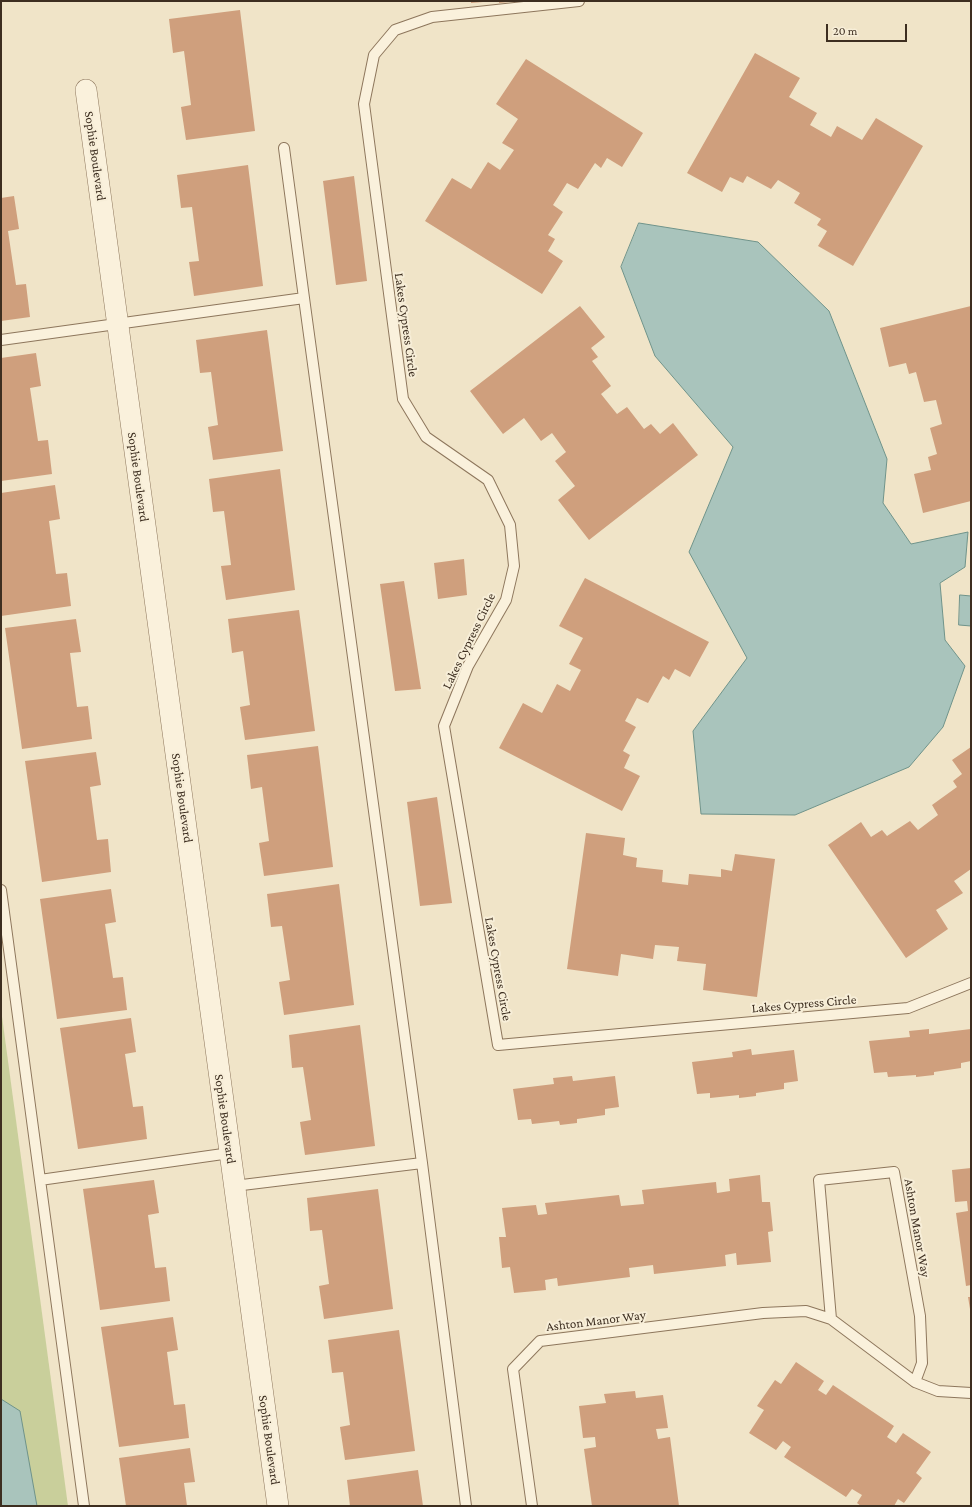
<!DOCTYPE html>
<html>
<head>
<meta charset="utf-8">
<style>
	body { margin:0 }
	#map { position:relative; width:972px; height:1507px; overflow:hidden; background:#f0e4c8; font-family:"Crimson Pro",serif }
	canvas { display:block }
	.frame { position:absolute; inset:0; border:2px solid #3d2e20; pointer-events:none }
	.scale { position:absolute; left:826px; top:24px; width:81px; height:18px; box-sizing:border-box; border:2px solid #3d2e20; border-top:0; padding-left:5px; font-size:12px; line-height:14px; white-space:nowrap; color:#3d2e20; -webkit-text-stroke:3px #f7eed8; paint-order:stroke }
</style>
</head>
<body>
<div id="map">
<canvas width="972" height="1507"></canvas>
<div class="frame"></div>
<div class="scale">20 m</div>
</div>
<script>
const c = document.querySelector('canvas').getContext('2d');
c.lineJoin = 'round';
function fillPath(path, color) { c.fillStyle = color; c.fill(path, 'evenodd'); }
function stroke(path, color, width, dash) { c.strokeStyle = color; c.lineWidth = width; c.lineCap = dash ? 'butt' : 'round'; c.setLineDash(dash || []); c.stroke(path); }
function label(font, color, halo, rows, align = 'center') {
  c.font = font + ' "Crimson Pro",serif'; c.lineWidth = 4; c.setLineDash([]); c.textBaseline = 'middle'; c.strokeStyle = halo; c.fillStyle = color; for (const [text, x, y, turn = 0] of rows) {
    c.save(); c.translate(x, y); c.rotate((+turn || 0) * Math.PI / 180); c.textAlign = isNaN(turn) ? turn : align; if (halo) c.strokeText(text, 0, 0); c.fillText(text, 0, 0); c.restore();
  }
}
const green = new Path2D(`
	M 1,1009 L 68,1506 L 1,1506 Z`);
const water = new Path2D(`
	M 639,223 L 758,242 L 829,311 L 887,459 L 883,503 L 911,544 L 968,532 L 965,567 L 940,583 L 945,640 L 965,666 L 943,727 L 909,767 L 795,815 L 701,814 L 693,731 L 747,658 L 689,552 L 733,447 L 655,356 L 621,267 Z
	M 960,595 L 971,596 L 971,626 L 959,625 Z
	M 1,1399 L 20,1411 L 37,1506 L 1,1506 Z`);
const building = new Path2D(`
	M 471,1 L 483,1 L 483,2 L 471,3 Z
	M 499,1 L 509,1 L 509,2 L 499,3 Z
	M 240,10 L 255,131 L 186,140 L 181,107 L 191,105 L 184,51 L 173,53 L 169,19 Z
	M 755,53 L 800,78 L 789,97 L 817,113 L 810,125 L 831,137 L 837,126 L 862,140 L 876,118 L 923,146 L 853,266 L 818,246 L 827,231 L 817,225 L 821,219 L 794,203 L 800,193 L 778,180 L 771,189 L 747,176 L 743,183 L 730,177 L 722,192 L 687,173 Z
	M 526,59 L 643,133 L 622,167 L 607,158 L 601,168 L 595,163 L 578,189 L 567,183 L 553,205 L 563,212 L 548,235 L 555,239 L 548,251 L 563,261 L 542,294 L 425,221 L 452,178 L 471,189 L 488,162 L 500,170 L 514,150 L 502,143 L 518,119 L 496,104 Z
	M 248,165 L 263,286 L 194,296 L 189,262 L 199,261 L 192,207 L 181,208 L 177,175 Z
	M 354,176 L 367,281 L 336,285 L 323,181 Z
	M 14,196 L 19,229 L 8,231 L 16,285 L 26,284 L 30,317 L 1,321 L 1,198 Z
	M 580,306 L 605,337 L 591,348 L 598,357 L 592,361 L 611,386 L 601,394 L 617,414 L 627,407 L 644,429 L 651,424 L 660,434 L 673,423 L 698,455 L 589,540 L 558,500 L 575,486 L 555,461 L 566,452 L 552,433 L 541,441 L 524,418 L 503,434 L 470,391 Z
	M 971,306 L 971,501 L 923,513 L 914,474 L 931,470 L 928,457 L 937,454 L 930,428 L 942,424 L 936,400 L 924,402 L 916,372 L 909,374 L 906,363 L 889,367 L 880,328 Z
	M 267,330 L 283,451 L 213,460 L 208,427 L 218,425 L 211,372 L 200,373 L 196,340 Z
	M 36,353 L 41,386 L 30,388 L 38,441 L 48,440 L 52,474 L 1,481 L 1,358 Z
	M 280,469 L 295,590 L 226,600 L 221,566 L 231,565 L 224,511 L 213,512 L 209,479 Z
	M 55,485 L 60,519 L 49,521 L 56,574 L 67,573 L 71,606 L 1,616 L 1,493 Z
	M 464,559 L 467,595 L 438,599 L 434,563 Z
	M 585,578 L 709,642 L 690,677 L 675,669 L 669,680 L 663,676 L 648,703 L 637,698 L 625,721 L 636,727 L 623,751 L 630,755 L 624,768 L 640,776 L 622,811 L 499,748 L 523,703 L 542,713 L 557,684 L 570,691 L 581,670 L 569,664 L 583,638 L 559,626 Z
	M 404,581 L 421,689 L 395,691 L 380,584 Z
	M 299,610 L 315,731 L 245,740 L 240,707 L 250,705 L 243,651 L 232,653 L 228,619 Z
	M 76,619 L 81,652 L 70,653 L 77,707 L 88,706 L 92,739 L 22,749 L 5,628 Z
	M 318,746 L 333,867 L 264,876 L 259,843 L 269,841 L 262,787 L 251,789 L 247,755 Z
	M 971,747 L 971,869 L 954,881 L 963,893 L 936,910 L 948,929 L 906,958 L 828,845 L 861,822 L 871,837 L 882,830 L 887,836 L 910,821 L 918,830 L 938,815 L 932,805 L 957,787 L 953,781 L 962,774 L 952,760 Z
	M 96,752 L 101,785 L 90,787 L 97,840 L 108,839 L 111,872 L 42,882 L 25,761 Z
	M 437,797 L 452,903 L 420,906 L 407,802 Z
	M 586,833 L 625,838 L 623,855 L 637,858 L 636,867 L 663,870 L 662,882 L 688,885 L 689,874 L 721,877 L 721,869 L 732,871 L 735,854 L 775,859 L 757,997 L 703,990 L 706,964 L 677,961 L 679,947 L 655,945 L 653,959 L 621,954 L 618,976 L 567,969 Z
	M 339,884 L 354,1005 L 284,1015 L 279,982 L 290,980 L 282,926 L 271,927 L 267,894 Z
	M 111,889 L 116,922 L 105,924 L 113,978 L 123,977 L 127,1010 L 57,1019 L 40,899 Z
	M 131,1018 L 136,1052 L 125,1054 L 133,1107 L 143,1106 L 147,1139 L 78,1149 L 60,1028 Z
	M 360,1025 L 375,1146 L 305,1155 L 300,1122 L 311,1120 L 303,1067 L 292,1068 L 289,1035 Z
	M 929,1029 L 929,1034 L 971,1029 L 971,1061 L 961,1063 L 961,1068 L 934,1072 L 934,1075 L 916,1077 L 916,1075 L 888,1077 L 887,1072 L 874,1073 L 869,1041 L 910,1037 L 909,1031 Z
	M 751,1049 L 752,1055 L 794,1050 L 798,1081 L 784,1083 L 784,1089 L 756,1093 L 756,1096 L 739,1098 L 739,1095 L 710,1098 L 710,1093 L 697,1094 L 692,1062 L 733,1057 L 732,1052 Z
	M 572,1076 L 573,1081 L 615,1076 L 619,1107 L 605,1109 L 605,1115 L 577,1119 L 577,1123 L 560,1125 L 559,1121 L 532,1124 L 531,1119 L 518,1120 L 513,1089 L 554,1084 L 553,1078 Z
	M 971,1168 L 971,1285 L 966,1286 L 956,1213 L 968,1211 L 967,1201 L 955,1202 L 952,1170 Z
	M 760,1175 L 762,1202 L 770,1202 L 773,1231 L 768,1232 L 771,1262 L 737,1265 L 736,1253 L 725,1255 L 726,1266 L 654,1274 L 653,1265 L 629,1268 L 630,1277 L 558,1286 L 557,1278 L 545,1280 L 546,1290 L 514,1293 L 510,1267 L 502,1268 L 499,1237 L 506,1237 L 502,1208 L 536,1205 L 538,1215 L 547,1214 L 545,1203 L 619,1195 L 621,1206 L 644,1204 L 642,1190 L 716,1182 L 717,1193 L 730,1191 L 729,1179 Z
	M 154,1180 L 159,1213 L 148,1215 L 155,1268 L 166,1267 L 170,1301 L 100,1310 L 83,1189 Z
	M 378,1189 L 393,1309 L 324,1319 L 319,1286 L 329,1284 L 322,1230 L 310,1231 L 307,1198 Z
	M 968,1297 L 971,1297 L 971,1309 L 970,1309 Z
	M 173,1317 L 178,1350 L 167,1352 L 174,1405 L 185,1404 L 189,1438 L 119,1447 L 101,1327 Z
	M 399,1330 L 415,1451 L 345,1460 L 340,1427 L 350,1425 L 343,1372 L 332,1373 L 328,1340 Z
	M 796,1362 L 824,1381 L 818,1390 L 826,1395 L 833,1385 L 894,1426 L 887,1437 L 896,1443 L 903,1433 L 931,1452 L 916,1473 L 922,1478 L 904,1503 L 898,1499 L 894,1506 L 861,1506 L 857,1503 L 862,1495 L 852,1489 L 846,1497 L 784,1457 L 791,1447 L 783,1441 L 776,1450 L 749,1433 L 764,1410 L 757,1406 L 775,1380 L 781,1384 Z
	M 635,1391 L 636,1398 L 663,1395 L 668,1428 L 656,1429 L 658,1439 L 670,1437 L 679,1506 L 592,1506 L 584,1449 L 596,1447 L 595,1437 L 583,1438 L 579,1406 L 606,1403 L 604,1394 Z
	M 190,1448 L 195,1482 L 184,1483 L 187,1506 L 126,1506 L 119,1458 Z
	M 418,1470 L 423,1506 L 350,1506 L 347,1480 Z`);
const service = new Path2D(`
	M 579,1 L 432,17 L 395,30 L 374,55 L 364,104 L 403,399 L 426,437 L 488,480 L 510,525 L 514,566 L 506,600 L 468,666 L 444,726 L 498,1045 L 908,1008 L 971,983
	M 284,148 L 304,298
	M 1,340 L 304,298 L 422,1163 L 466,1506
	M 1,890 L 40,1180 L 230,1153
	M 40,1180 L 84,1506
	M 234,1186 L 422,1163
	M 831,1319 L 819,1180 L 894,1172 L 920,1316 L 922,1363 L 915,1382
	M 532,1506 L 513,1369 L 540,1341 L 763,1313 L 806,1311 L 831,1319 L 915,1382 L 938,1391 L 971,1393`);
const minor = new Path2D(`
	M 86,90 L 278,1506`);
const streetNames = [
	["Sophie Boulevard",95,156,82],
	["Lakes Cypress Circle",406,325,82],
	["Sophie Boulevard",138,477,82],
	["Lakes Cypress Circle",469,641,-64],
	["Sophie Boulevard",182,798,82],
	["Lakes Cypress Circle",498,969,80],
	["Lakes Cypress Circle",804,1004,-5],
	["Sophie Boulevard",225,1119,82],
	["Ashton Manor Way",917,1228,80],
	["Ashton Manor Way",596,1321,-7],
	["Sophie Boulevard",269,1440,82]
];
fillPath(green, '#c9cf9b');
fillPath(water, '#a9c4bc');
stroke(water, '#6f938a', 1);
fillPath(building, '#cf9f7d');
stroke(service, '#8d765c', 12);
stroke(minor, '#8d765c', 22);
stroke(service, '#faf1dc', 10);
stroke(minor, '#faf1dc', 21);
label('13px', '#3d2e20', '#f7eed8', streetNames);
</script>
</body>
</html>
